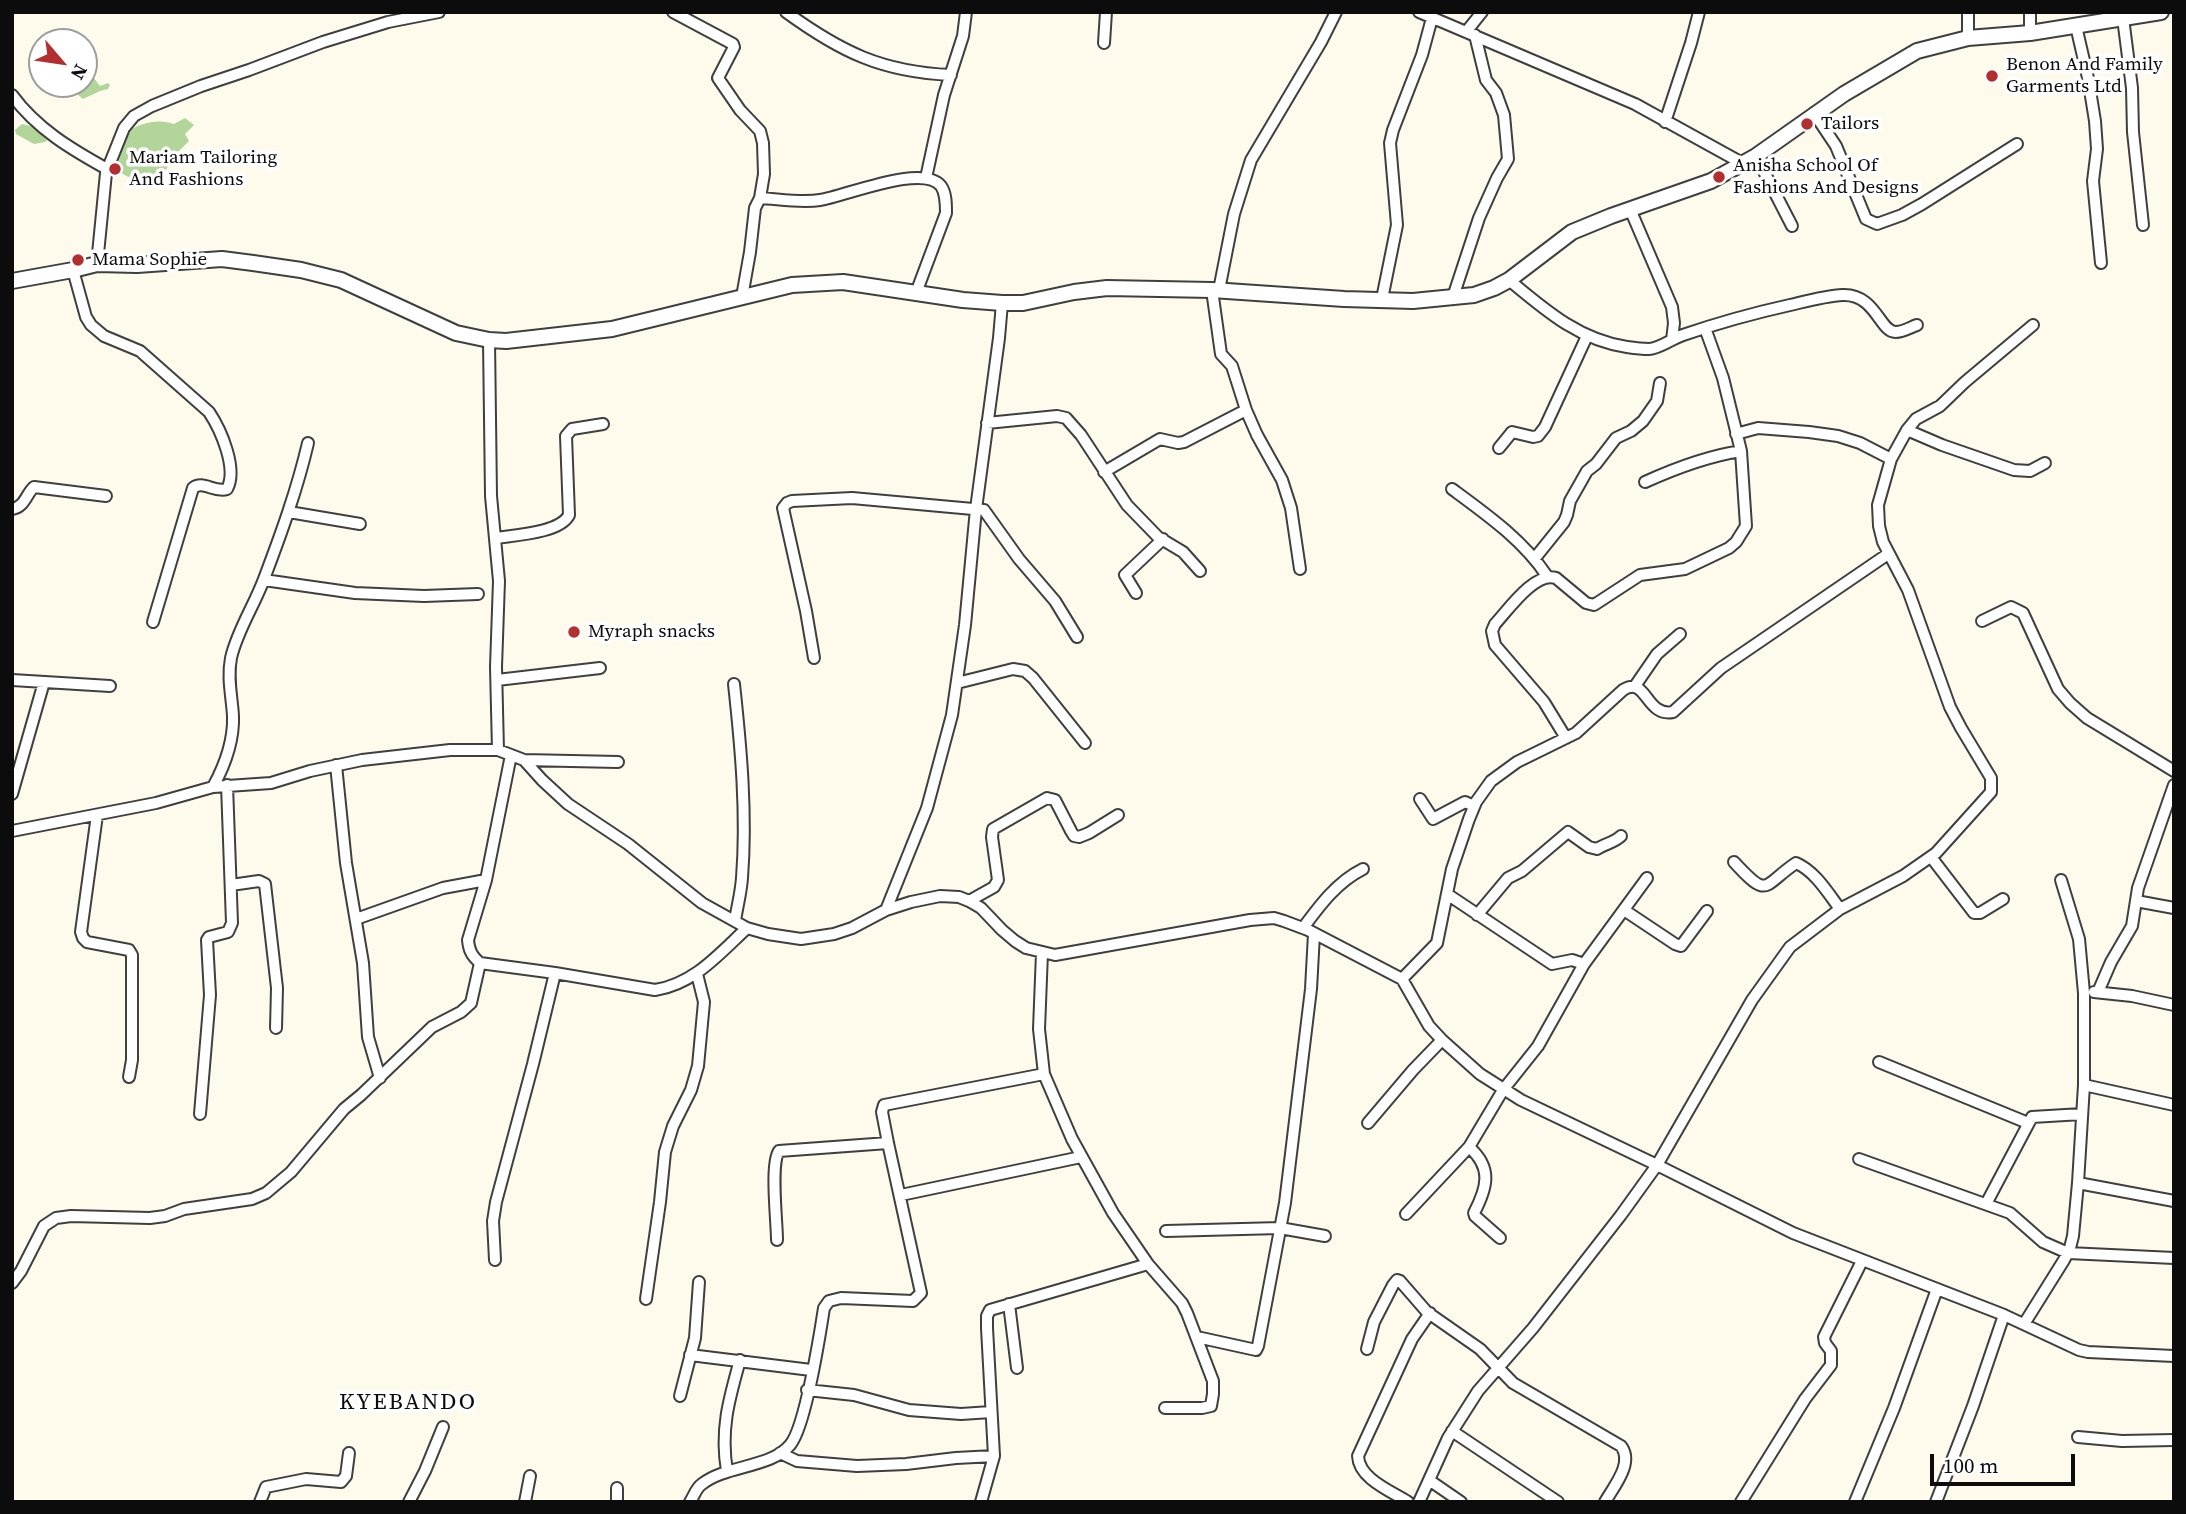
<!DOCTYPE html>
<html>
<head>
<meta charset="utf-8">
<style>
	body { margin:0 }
	#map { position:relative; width:2186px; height:1514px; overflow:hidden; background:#fefbed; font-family:"Source Serif 4",serif }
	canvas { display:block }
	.frame { position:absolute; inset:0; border:14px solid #0c0c0c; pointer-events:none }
	.north { position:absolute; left:28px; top:28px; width:70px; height:70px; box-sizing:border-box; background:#fff; border:2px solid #9e9e9e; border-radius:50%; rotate:119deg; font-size:19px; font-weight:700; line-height:28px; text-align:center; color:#0c0c0c }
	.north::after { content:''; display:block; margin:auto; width:24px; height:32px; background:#b22e2f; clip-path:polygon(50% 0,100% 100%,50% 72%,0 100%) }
	.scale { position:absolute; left:1930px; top:1454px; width:145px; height:32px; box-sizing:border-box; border:4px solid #0c0c0c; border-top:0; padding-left:9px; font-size:21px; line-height:24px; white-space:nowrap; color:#0c0c0c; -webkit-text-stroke:5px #fff; paint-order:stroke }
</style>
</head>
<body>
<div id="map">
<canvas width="2186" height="1514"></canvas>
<div class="frame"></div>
<div class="north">N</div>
<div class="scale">100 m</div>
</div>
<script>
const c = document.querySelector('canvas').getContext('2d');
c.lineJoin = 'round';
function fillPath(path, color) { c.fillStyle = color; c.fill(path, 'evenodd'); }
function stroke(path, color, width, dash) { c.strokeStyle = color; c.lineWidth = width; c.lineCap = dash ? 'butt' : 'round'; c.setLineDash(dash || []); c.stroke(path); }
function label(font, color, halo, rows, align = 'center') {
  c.font = font + ' "Source Serif 4",serif'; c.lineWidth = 7; c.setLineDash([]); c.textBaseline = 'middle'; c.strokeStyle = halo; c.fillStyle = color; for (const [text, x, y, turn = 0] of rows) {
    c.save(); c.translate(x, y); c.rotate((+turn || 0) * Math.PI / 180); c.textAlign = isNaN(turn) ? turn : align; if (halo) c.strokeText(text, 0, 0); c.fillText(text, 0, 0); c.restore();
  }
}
const forest = new Path2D(`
	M 90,73 L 100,86 L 108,83 L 110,85 L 108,89 L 100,91 L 83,99 L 71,89 L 79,84 L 84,84 L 84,76 Z
	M 185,118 L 194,125 L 185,134 L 189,141 L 173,157 L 166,170 L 134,180 L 116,170 L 127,132 C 139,123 159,118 174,124 Z
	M 22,124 L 35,127 L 50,137 L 45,142 L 34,144 L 16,134 L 15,130 Z`);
const minor = new Path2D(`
	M 673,12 L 733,44 L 734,47 L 718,78 L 740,110 L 760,131 L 763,143 L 764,174 L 760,198 L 755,208 L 750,252 L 742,297
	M 786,12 C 841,52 882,72 951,75
	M 1419,12 L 1635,104 L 1742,163
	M 2030,12 L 2030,33
	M 2123,18 L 2132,88 L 2133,132 L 2143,225
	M 2076,26 L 2088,78 L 2095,121 L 2097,149 L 2093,181 L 2101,263
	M 1466,32 L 1482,12
	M 1968,38 L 1968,12
	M 1104,43 L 1106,12
	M 12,95 C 37,129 71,149 107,169
	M 1814,113 L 1836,146 L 1866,219 L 1877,224 L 1902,215 L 1922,204 L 2017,144
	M 1665,122 L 1691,43 L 1699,12
	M 1756,156 L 1792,226
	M 926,178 L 944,95 L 963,36 L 966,12
	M 760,198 C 779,199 801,203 820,200 C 846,196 923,163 941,186 C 946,193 946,204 946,213 L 916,293
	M 1630,209 L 1672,307 L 1674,323 L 1672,340
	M 97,264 L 106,173 L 124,128 L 134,116 L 152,106 L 201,86 L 249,70 L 323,42 L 388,22 L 439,12
	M 73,270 L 86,317 L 91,325 L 104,336 L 140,351 L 209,412 C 221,430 238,469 227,489 C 214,493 203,480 193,488 L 153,622
	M 1509,280 C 1545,310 1579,340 1627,347 C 1634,348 1642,349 1649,349 C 1661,348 1671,339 1683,335 C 1718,323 1754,313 1790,305 C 1807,301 1825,296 1843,295 C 1876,294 1880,333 1896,332 C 1903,332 1911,327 1917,325
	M 1212,290 L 1221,354 L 1232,366 L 1246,410 L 1257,435 L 1282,480 L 1291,508 L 1300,569
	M 1219,290 L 1234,214 L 1251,160 L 1321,42 L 1336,12
	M 1453,297 L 1479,218 L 1497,178 L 1508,159 L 1504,115 L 1496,93 L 1486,80 L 1475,35
	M 1382,299 L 1397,225 L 1390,143 L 1393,130 L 1422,55 L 1432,18
	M 489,340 L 491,496 L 499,581 L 496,667 L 498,750
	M 987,423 L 1057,416 L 1066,418 L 1081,435 L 1127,505 L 1158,537 L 1183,552 L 1200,571
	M 1907,430 L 1942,445 L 2014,470 L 2030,471 L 2045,463
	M 1736,434 L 1758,428 L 1809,432 L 1838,436 L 1860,443 L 1891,459
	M 1499,448 L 1512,432 L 1533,437 L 1538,436 L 1545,427 L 1587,336
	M 1104,472 L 1160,439 L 1178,443 L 1184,442 L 1246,410
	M 1645,482 C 1676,468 1708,456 1741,451
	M 1452,489 C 1486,514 1523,540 1547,576
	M 12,509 C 25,507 26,494 34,487 L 106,496
	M 289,512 L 360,524
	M 496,538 C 515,535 560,533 569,515 L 566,436 L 572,429 L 603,424
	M 1535,558 L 1564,522 L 1567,515 L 1570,501 L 1587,471 L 1596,464 L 1616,438 L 1631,431 L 1643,421 L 1657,401 L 1660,383
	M 264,580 L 355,593 L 424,596 L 478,594
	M 1136,593 L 1125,575 L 1163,539
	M 1982,621 L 2011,607 L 2023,613 L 2058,689 L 2070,703 L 2087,718 L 2174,771
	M 814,658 L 806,611 L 783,508 L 787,503 L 792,501 L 852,498 L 984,510 L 1019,559 L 1055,601 L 1077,637
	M 12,680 L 110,686
	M 497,680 L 600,668
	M 957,683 L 1013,669 L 1025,671 L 1033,678 L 1085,743
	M 734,684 C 741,748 747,814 742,878 C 741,893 737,907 735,921
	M 1635,686 L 1657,654 L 1680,634
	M 1566,738 L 1544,702 L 1495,645 L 1492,631 L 1495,624 C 1508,610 1535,571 1556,578 L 1586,603 L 1594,605 L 1640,575 L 1685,569 L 1729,548 L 1736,542 L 1746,526 L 1741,451 L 1723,378 L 1705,328
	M 511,755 L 486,880 L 468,940 C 469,951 472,956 480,963 L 555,973 L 655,990 C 694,984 719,954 747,928
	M 524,760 L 618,762
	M 336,765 L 346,863 L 363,963 L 368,1037 L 380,1078
	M 213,787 C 225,765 234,742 233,716 C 232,697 227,678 231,658 C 237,631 254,606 264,579 C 281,534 297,490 308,443
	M 12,794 L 44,682
	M 1420,799 L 1433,819 L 1465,802 L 1474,806
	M 97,815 L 81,932 L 83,938 L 87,942 L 129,950 L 132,955 L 132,1060 L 129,1077
	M 12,831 L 156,803 L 213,787 L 271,783 L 310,771 L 362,760 L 450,750 L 498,750 L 524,760 L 542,780 L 568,804 L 628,844 L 702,903 L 747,928 L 768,934 L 801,939 L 834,934 L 852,928 L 886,910 L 911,902 L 940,896 L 959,897 L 969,901 L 981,908 L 1002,930 L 1015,941 L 1026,948 L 1055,955 L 1250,920 L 1274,918 L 1284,921 L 1308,930 L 1402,979 L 1429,1026 L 1442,1040 L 1480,1074 L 1521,1100 L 1657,1165 L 1793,1233 L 2004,1315 L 2079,1350 L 2088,1352 L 2174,1356
	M 1931,857 L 1974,913 L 1980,913 L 2003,899
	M 1734,862 C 1769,900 1762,886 1796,863 C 1815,871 1828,893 1840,909
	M 231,885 L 259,881 L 265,884 L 277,988 L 276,1028
	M 1447,894 L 1552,964 L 1572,960 L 1584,964
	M 969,901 L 994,887 L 998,880 L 992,837 L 993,829 L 1047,798 L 1055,800 L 1071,831 L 1074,836 L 1079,837 L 1089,833 L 1118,815
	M 2136,901 L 2174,908
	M 886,910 L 927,808 L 952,715 L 965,625 L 976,509 L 999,338 L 1002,303
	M 1624,910 L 1675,944 L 1681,946 L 1707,911
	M 1477,915 L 1508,878 L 1522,871 L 1568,832 L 1589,847 L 1597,849 C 1605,844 1615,842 1621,836
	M 356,919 L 443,888 L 486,880
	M 1303,928 C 1320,905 1337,882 1363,869
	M 1042,953 L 1039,1029 L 1044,1074 L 1072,1139 L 1113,1213 L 1148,1264 L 1182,1303 L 1187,1313 L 1213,1381 L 1213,1394 L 1211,1406 L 1202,1408 L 1165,1408
	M 1402,979 L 1437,943 L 1452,869 L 1469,819 L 1476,802 L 1491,781 L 1517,762 L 1576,733 L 1623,690 C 1647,675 1645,717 1673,712 L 1721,668 L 1888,554
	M 2094,992 L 2132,996 L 2174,1005
	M 2098,992 L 2111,962 L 2132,926 L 2138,888 L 2174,785
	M 1879,1062 L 2028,1123
	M 2084,1085 L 2174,1105
	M 200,1114 L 210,995 L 207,940 L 209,937 L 228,932 L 232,923 L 227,785
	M 1368,1123 L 1413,1070 L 1442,1040
	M 1469,1147 C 1493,1168 1487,1188 1474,1213 L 1475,1216 L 1500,1238
	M 1859,1159 L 2010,1213 L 2043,1242 L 2068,1253 L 2174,1258
	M 2078,1183 L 2174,1201
	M 901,1195 L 1081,1157
	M 1986,1204 L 2032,1117 L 2082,1114
	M 1406,1214 L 1469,1147 L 1503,1090 L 1538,1046 L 1584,964 L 1647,878
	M 1166,1231 L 1280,1228 L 1325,1236
	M 777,1240 C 777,1221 770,1164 779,1151 L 888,1143
	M 495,1260 L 493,1221 L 496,1202 L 533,1064 L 555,973
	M 12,1283 L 21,1271 L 44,1226 L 56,1218 L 71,1216 L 150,1218 L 165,1216 L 184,1209 L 252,1199 L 266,1193 L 291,1172 L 344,1109 L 361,1095 L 432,1027 L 461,1012 L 471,1003 L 480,963
	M 646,1299 L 660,1202 L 665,1152 L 673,1126 L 691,1090 L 698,1066 L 704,1002 L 697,974
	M 1009,1304 L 1017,1368
	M 2024,1324 L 2064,1260 L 2070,1248 L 2073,1236 L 2078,1183 L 2084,1085 L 2084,993 L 2079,939 L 2061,880
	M 1197,1337 L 1256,1350 L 1258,1346 L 1285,1203 L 1311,989 L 1314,934
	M 1367,1349 L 1374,1322 L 1393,1285 L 1397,1280 L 1400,1281 L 1427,1312 L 1480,1349 L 1513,1383 L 1621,1446 C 1634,1463 1614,1486 1605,1502
	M 690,1355 L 811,1370
	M 807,1390 L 854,1395 L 909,1410 L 961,1414 L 991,1412
	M 680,1396 L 695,1338 L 699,1282
	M 1452,1431 L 1558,1502
	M 2078,1437 L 2122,1441 L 2174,1440
	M 780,1453 L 797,1461 L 857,1466 L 906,1464 L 956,1458 L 994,1456
	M 727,1471 C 720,1430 729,1399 740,1360
	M 1429,1480 L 1461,1502
	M 617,1488 L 617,1502
	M 260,1502 L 266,1487 L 306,1479 L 341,1482 L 346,1476 L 349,1453
	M 409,1502 L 425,1471 L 443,1427
	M 525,1502 L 530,1476
	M 690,1502 C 694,1496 696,1488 702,1484 C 726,1465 771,1468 790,1445 C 805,1428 820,1334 824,1308 L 829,1301 L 841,1298 L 913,1301 L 921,1293 L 888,1143 L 882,1112 L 884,1105 L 1044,1074
	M 981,1502 L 994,1456 L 987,1328 L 987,1316 L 990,1310 L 1148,1264
	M 1408,1502 C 1391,1491 1359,1479 1358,1456 L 1412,1339 L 1430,1313
	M 1419,1502 L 1448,1438 L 1478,1391 L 1533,1328 L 1621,1215 L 1657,1165 L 1752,1000 L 1790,947 L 1840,909 L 1903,876 L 1936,853 L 1991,792 L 1991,778 L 1961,728 L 1950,707 L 1908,590 L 1883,542 L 1879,526 L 1878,505 L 1891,459 L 1907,430 L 1916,419 L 1940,406 L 1965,382 L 2033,325
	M 1741,1502 L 1805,1399 L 1831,1365 L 1831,1351 L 1825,1343 L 1824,1337 L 1862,1261
	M 1855,1502 L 1894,1408 L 1937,1289
	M 1936,1502 L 1973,1406 L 2004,1315`);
const tertiary = new Path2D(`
	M 12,281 L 73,270 L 97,264 L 137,265 L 222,259 L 253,263 L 301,270 L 341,280 L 456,333 L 489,340 L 506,341 L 612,329 L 792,285 L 843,282 L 963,300 L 1002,303 L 1023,303 L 1074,292 L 1107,288 L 1212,290 L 1344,299 L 1413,301 L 1474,295 L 1494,288 L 1509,280 L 1572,232 L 1611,216 L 1711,181 L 1756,156 L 1844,94 L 1917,51 L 1968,38 L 2030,33 L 2161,12`);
const markers = [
	[1992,76,7,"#b22e2f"],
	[1807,124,7,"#b22e2f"],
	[115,169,7,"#b22e2f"],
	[1719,177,7,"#b22e2f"],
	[78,260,7,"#b22e2f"],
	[574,632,7,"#b22e2f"]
];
const poiNames = [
	["Benon And Family",2006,65],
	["Garments Ltd",2006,87],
	["Tailors",1821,124],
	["Mariam Tailoring",129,158],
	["And Fashions",129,180],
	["Anisha School Of",1733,166],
	["Fashions And Designs",1733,188],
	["Mama Sophie",92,260],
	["Myraph snacks",588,632]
];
const quarterNames = [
	["KYEBANDO",408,1403]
];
fillPath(forest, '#b2d599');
stroke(minor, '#3f3f3f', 14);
stroke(tertiary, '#3f3f3f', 18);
stroke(minor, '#fff', 10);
stroke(tertiary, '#fff', 14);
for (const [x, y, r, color] of markers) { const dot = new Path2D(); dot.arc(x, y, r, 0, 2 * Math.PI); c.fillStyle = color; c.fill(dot); stroke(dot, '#fff', 2.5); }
label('19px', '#0c0c0c', '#fff', poiNames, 'left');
c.letterSpacing = '2px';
label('23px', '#0c0c0c', '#fff', quarterNames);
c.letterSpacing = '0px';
</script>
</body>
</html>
